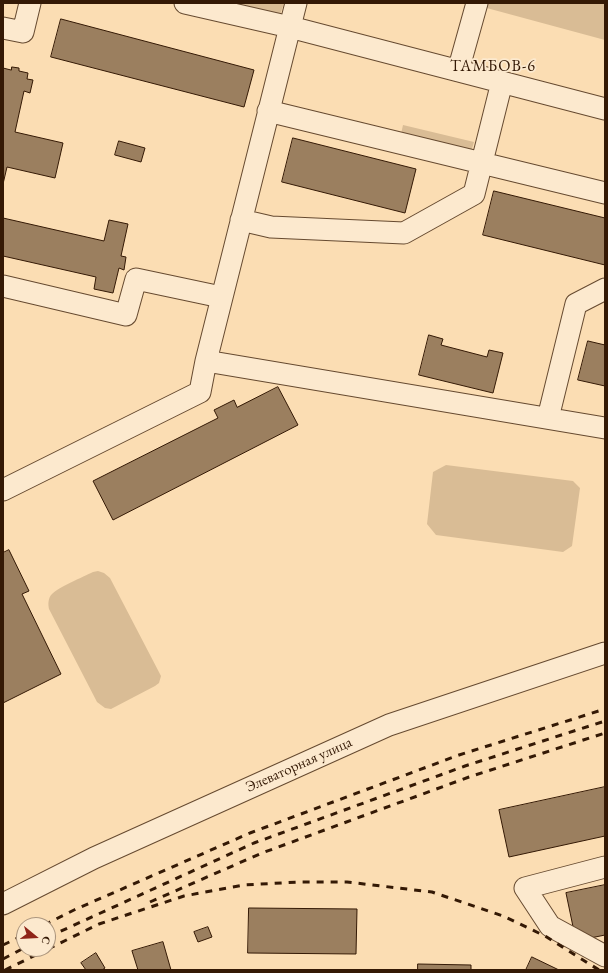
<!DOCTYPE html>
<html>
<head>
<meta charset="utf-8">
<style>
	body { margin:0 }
	#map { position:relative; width:608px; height:973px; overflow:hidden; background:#fbddb3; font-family:"EB Garamond",serif }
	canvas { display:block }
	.frame { position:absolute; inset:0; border:4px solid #341905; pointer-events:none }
	.north { position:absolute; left:16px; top:917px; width:40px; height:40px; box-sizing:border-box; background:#fce9ce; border:1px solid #ac967e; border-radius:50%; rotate:108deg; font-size:11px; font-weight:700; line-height:16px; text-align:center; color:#341905 }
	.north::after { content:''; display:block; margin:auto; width:14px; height:18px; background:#8f2418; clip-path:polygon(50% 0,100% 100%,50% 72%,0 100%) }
</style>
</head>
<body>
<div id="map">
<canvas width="608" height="973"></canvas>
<div class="frame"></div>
<div class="north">С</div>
</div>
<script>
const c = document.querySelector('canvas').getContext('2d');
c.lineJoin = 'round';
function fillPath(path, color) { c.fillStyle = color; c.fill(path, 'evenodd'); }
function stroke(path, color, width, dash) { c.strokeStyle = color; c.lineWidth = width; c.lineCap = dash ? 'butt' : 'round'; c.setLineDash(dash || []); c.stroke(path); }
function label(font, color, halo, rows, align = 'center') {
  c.font = font + ' "EB Garamond",serif'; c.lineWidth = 3.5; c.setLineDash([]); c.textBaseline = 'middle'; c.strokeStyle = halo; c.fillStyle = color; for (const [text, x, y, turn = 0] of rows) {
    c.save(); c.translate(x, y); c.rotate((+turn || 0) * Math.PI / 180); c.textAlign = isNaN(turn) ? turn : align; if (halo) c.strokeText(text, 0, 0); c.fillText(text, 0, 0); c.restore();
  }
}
const green = new Path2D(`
	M 231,3 L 284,3 L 280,15 Z
	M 484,3 L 605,3 L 605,40 L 483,7 Z
	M 403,125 L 474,142 L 471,152 L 401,134 Z
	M 446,465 L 573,481 L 580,488 L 572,546 L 563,552 L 436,535 L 427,524 L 433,472 Z
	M 98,571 L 104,573 L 110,578 L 161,676 L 159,683 L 155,686 L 111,709 L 105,708 L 97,702 L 49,609 C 48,604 48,598 52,594 C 59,587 83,577 93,572 Z`);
const building = new Path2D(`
	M 61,19 L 254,70 L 244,107 L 51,57 Z
	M 12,67 L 19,68 L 19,71 L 28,73 L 27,79 L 33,80 L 30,93 L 24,91 L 15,132 L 63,143 L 55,178 L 7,167 L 3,184 L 3,68 L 11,70 Z
	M 293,138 L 416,169 L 405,213 L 282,182 Z
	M 119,141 L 145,148 L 141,162 L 115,155 Z
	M 494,191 L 605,218 L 605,265 L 483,235 Z
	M 3,218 L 104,241 L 109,220 L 128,224 L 121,256 L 126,257 L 124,270 L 119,268 L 113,293 L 94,289 L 96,277 L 3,256 Z
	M 429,335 L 443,339 L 441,345 L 487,357 L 489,350 L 503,353 L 493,393 L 419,375 Z
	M 588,341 L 605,345 L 605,386 L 578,380 Z
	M 278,387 L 298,425 L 113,520 L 93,481 L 218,418 L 214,410 L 234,400 L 237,407 Z
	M 9,550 L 29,591 L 22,594 L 61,674 L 3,703 L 3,553 Z
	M 605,787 L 605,836 L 509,857 L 499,810 Z
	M 605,885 L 605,935 L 576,941 L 566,893 Z
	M 249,908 L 357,909 L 356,954 L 248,953 Z
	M 208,927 L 212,937 L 198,942 L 194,932 Z
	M 163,942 L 171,970 L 138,970 L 132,951 Z
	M 96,953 L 105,968 L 102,970 L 86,970 L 81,963 Z
	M 532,957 L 559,970 L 526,970 Z
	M 418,964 L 471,965 L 471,970 L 418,970 Z`);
const minor = new Path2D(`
	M 185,3 L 290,27 L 605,109
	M 296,3 L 206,361 L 605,428
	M 3,28 L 23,32 L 30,3
	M 458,71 L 477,3
	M 268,111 L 605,193
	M 241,220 L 271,227 L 404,233 L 474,194 L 502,82
	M 3,286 L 126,315 L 136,279 L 221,297
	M 548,418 L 576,304 L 605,289
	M 3,490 L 200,392 L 206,361
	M 605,867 L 525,888 L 550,926 L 605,956
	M 3,904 L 94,858 L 389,725 L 605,653`);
const rail = new Path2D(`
	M 150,902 L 262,853 L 469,777 L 605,733
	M 44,925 L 74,910 L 250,833 L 459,755 L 605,709
	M 48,937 L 254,843 L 465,766 L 605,721
	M 3,945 L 24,935
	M 48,949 L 99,924 L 184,896 L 244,885 L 299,882 L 347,882 L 432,892 L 503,916 L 545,936 L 599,970
	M 3,959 L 24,948
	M 5,970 L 48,949`);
const streetNames = [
	["Элеваторная улица",299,765,-24]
];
const neighbourhoodNames = [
	["ТАМБОВ-6",493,67]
];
fillPath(green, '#d9bc95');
fillPath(building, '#9b7f5f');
stroke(building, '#341905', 1);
stroke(minor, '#664a30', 23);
stroke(minor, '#fce9ce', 21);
stroke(rail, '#341905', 3, [7, 7]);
label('15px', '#341905', '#fce9ce', streetNames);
c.letterSpacing = '1px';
label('16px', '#341905', '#fce9ce', neighbourhoodNames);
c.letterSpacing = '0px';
</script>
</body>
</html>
